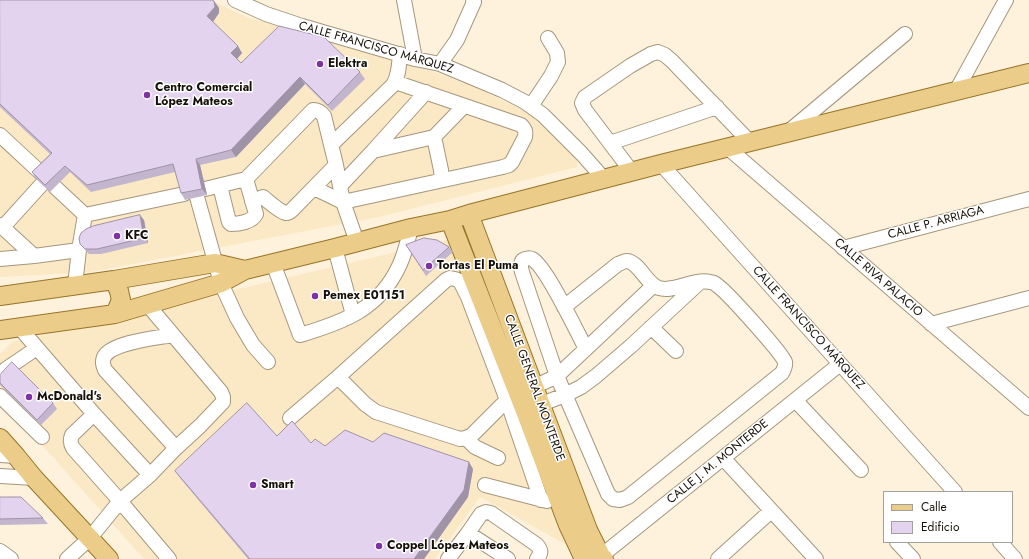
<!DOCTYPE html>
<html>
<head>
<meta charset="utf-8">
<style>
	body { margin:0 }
	#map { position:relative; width:1029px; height:559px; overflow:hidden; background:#fef2dc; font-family:Jost,sans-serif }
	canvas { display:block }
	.legend { position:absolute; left:883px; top:491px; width:130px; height:52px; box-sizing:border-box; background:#fff; border:1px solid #a2a09c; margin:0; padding:5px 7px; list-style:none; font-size:12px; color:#161108 }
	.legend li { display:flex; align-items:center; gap:8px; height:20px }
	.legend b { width:20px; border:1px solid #a2a09c }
</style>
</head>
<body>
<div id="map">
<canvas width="1029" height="559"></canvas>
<ul class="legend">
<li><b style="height:5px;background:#ebcc88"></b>Calle</li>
<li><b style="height:11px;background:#e3d3ee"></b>Edificio</li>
</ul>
</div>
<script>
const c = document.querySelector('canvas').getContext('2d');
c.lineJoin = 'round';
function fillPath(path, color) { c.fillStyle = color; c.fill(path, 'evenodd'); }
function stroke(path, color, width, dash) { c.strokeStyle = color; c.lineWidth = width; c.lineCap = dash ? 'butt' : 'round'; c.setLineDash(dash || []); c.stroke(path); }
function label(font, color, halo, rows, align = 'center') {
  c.font = font + ' Jost,sans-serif'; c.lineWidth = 3; c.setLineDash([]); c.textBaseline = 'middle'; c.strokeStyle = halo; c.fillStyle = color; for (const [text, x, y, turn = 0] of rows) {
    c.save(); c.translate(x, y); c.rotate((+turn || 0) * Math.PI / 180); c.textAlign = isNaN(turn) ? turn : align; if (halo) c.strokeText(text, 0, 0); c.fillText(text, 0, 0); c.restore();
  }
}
const built = new Path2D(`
	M 0,0 L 210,0 L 249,18 L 309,34 L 437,73 L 470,85 L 527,112 L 545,123 L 577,159 L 577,167 L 379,217 L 91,272 L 0,277 Z
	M 448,240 L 565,544 L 480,497 L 435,559 L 144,559 L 0,398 L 0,354 L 12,342 Z`);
const minor = new Path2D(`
	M 235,0 L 266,14 L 302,26 L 415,59 L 440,64 L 502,90 L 525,102 L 543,115 L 582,154 L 604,179
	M 404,0 L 415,59
	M 440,64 L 457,40 L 474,2 L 473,0
	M 956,91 L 1006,0
	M 531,106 L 551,76 L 558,62 L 557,53 L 548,38
	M 788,132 L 905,34
	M 0,135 L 42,174
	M 434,137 L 441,170 L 442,180
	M 610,143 L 717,107
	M 331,145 L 393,85 C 399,76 399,64 400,54
	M 728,148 L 1029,408
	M 373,151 L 434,137 L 464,106
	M 661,164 L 955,492
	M 632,172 L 585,110 L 582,103 L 585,97 L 630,66 L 651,54 L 658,52 L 665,55 L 672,61 L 750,142
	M 220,186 L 229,222 L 231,224 C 239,224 252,222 256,214 L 246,179
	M 340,186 L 373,151 L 426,92
	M 55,187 L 85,215 L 184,194
	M 314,188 L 343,202 L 503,167 L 509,165 L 512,162 L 525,137 C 526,131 525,129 521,125 L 395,82
	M 205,189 L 246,179 L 313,110 C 318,110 321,112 324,116 L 336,165 L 343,202 L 357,242
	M 197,197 L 221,283 L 237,318 L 253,345 L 268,362
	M 252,201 L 263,197 C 268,201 280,212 286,213 C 289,213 290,212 292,210 L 336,165
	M 0,225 L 34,256
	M 3,227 L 42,184
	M 335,248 L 353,315
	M 843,248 L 1029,199
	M 0,259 L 34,256 L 79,250
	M 273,263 L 300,335 C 344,322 380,309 400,264 C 405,253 408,240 411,228
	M 75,285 L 79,250 L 85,215
	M 564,307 L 618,264 C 621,263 624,261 627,261 C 639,262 647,285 659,288 C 673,293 694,278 710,282 C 713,282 716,284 718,286 C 727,292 782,353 785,362 C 786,366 784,369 782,373 L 628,497 L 620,500 L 613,499 L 608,494 L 557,376 L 653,286
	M 931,324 L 1029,298
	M 19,327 L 94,414 L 150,475
	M 651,327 L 676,351
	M 173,335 C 157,338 112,342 104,357 C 102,362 103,365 105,370 L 176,448
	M 0,376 L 6,369 L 37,348
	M 0,396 L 42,437
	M 795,400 L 861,470
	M 531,408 L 565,395 L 581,387 L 596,376 L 631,346 L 700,282
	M 94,414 L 72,435 C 70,440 70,443 73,448 L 120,501 L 169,559
	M 290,418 L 338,377
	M 466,438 L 475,447 L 498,458
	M 0,455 L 16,456
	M 723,458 L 816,559
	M 0,476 L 34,478
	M 485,485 L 547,501
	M 541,500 L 507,400 L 468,297 L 460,281 L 455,279 L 450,278 L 446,280 L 338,377 L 365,404 L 376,412 L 460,439 L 466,438 L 472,435 L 507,400 L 557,376 L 522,272 C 521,268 520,263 523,260 C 526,258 530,258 532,259 C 546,266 577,332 586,349
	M 468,533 L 481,514 L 486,512 L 491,513 L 537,545 C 542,551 541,553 537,559
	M 897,542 L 913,559
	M 1000,542 L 1015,559
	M 0,551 L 11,559
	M 67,559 L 90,538 L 120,501 L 150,475 L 176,448 L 200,426 L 223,402 L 223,397 L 221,392 L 147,304
	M 448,559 L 468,533 L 508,559
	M 595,559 L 601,556 L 840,364
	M 718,559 L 771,511`);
const major = new Path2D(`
	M 469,214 L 588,530 L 601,556 L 604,559
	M 450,220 L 525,411 L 568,525 L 584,559
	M 114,280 L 119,291 L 121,300 L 115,314
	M 0,296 L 114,280 L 215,263 L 245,270
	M 0,330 L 115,314 L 221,283 L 245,270 L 335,248 L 411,228 L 450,220 L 469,214 L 661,164 L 1029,73
	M 0,438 L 16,456 L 34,478 L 109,559`);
const wall = new Path2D(`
	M 0,0 L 214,1 L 219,8 L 219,13 L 213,22 L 242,53 L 237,59 L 241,63 L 360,72 L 365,79 L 332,111 L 305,84 L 236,157 L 200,165 L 207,195 L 185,200 L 181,193 L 175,172 L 91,192 L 70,172 L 50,192 L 36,179 L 32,172 L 50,154 L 0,107 Z
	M 144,220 L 148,243 L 101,254 L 89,254 L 80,244 Z
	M 406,245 L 449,247 L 453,252 L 426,276 Z
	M 0,375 L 53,403 L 57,409 L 41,425 L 0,385 Z
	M 277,436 L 311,443 L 325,446 L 373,442 L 473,469 L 468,497 L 424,559 L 248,559 L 180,478 L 175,471 Z
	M 0,497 L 43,518 L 48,524 L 0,525 Z`);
const shadedWall = new Path2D(`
	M 214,1 L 219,8 L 219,13 L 212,23 L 207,16 Z
	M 238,46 L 242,53 L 236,60 L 231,53 Z
	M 300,77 L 305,84 L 236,157 L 231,150 Z
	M 196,159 L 200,165 L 207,195 L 202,189 Z
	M 140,215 L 144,220 L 148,243 L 144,238 Z
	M 469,462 L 473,469 L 468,497 L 424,559 L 414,559 Z`);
const building = new Path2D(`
	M 0,0 L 212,0 L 214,1 L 215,7 L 207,16 L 238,46 L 231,53 L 241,63 L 279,26 L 324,37 L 360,72 L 328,105 L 300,77 L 231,150 L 196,159 L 202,189 L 181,193 L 173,164 L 87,185 L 65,166 L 45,185 L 32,172 L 52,153 L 0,104 Z
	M 140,215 L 144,238 L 97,249 L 85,249 L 80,244 L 79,238 L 81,233 L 86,229 L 93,226 Z
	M 424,238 L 437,240 L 449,247 L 423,270 L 406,245 Z
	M 12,362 L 53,403 L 37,420 L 0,383 L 0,375 Z
	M 247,403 L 277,436 L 292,421 L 311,443 L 315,439 L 325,446 L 345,430 L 373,442 L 384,433 L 469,462 L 464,490 L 414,559 L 250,559 L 175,471 Z
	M 0,497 L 21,497 L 43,518 L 0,519 Z`);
const markers = [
	[320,64,4,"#7e32a4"],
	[147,95,4,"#7e32a4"],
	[117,236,4,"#7e32a4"],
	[429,266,4,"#7e32a4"],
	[315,296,4,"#7e32a4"],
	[29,397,4,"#7e32a4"],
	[253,485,4,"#7e32a4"],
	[379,546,4,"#7e32a4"]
];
const streetNames = [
	["CALLE FRANCISCO MÁRQUEZ",376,48,16],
	["CALLE P. ARRIAGA",936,223,-15],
	["CALLE RIVA PALACIO",878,278,41],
	["CALLE FRANCISCO MÁRQUEZ",808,328,48],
	["CALLE GENERAL MONTERDE",534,388,70],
	["CALLE J. M. MONTERDE",718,462,-39]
];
const poiNames = [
	["Elektra",328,64],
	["Centro Comercial",155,88],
	["López Mateos",155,102],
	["KFC",125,236],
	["Tortas El Puma",437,266],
	["Pemex E01151",323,296],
	["McDonald's",37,397],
	["Smart",261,485],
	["Coppel López Mateos",387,546]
];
fillPath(built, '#fbe8c5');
stroke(minor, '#a5977d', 16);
stroke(major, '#977428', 20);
stroke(minor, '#fff', 14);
stroke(major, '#ebcc88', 18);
fillPath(wall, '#c3b5cd');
fillPath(shadedWall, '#9f94a7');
fillPath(building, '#e3d3ee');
stroke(building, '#9f94a7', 1);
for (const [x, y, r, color] of markers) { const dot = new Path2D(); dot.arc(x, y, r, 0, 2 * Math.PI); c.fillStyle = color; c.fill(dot); stroke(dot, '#fff', 1.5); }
label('12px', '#161108', '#fff', streetNames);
label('bold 12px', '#161108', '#fff', poiNames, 'left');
</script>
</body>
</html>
